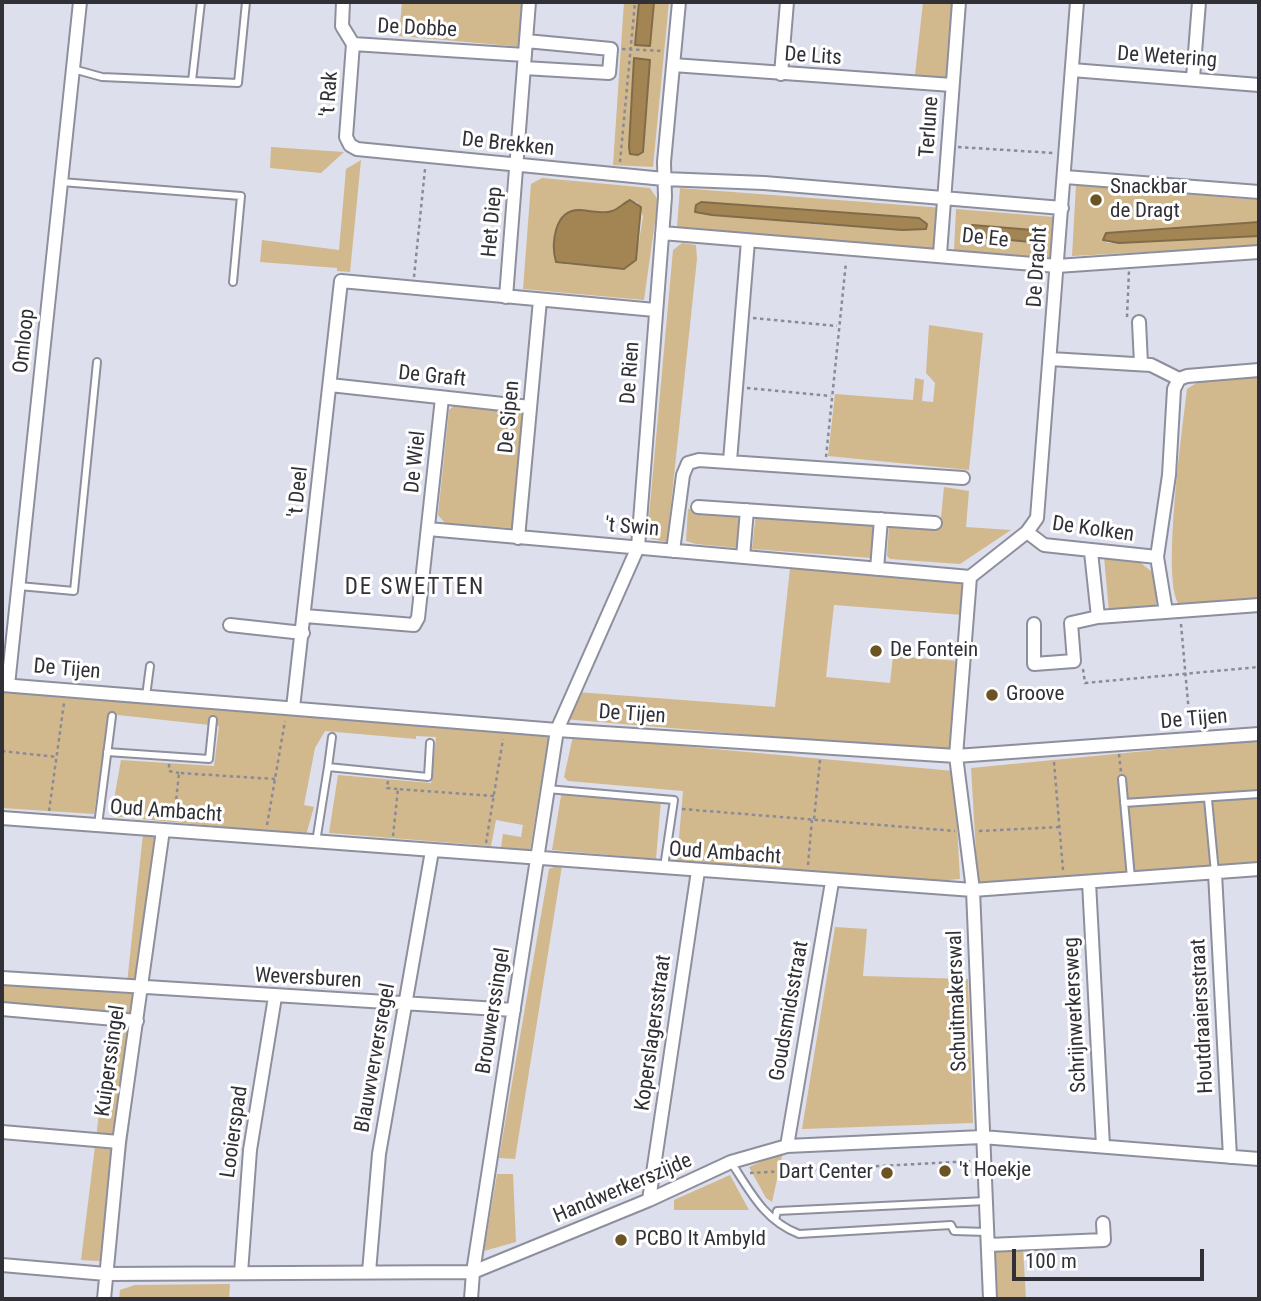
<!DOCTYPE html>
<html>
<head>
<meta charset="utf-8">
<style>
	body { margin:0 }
	#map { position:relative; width:1261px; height:1301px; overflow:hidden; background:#dddfed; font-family:"Roboto Condensed",sans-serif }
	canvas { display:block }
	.frame { position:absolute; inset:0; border:4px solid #303036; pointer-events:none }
	.scale { position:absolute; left:1012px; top:1249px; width:192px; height:32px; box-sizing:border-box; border:4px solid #303036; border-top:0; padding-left:9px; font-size:21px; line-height:24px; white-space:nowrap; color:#303036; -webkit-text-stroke:5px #fff; paint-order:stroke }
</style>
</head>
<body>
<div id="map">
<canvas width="1261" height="1301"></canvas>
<div class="frame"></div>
<div class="scale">100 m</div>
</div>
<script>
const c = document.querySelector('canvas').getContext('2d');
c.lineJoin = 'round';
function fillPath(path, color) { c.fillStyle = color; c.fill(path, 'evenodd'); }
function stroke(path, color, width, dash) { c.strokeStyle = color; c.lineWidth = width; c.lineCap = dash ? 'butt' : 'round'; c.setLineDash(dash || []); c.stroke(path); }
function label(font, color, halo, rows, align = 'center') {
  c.font = font + ' "Roboto Condensed",sans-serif'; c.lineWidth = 6; c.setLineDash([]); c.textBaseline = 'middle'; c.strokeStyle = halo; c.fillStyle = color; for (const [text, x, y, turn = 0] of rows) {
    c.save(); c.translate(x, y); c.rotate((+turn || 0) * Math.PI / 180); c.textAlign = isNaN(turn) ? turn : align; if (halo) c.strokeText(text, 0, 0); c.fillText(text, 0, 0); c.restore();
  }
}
const green = new Path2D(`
	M 402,2 L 526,2 L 523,47 L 399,36 Z
	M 624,2 L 639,2 L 635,45 L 650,45 L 654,2 L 669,2 L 653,167 L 613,165 ZM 634,58 L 650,60 L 643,151 L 629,147 Z
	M 923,2 L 962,2 L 954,78 L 915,75 Z
	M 271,147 L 344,152 L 321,173 L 270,168 Z
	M 361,160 L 350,272 L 337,271 L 337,268 L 260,262 L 262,240 L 339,250 L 346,169 Z
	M 542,178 L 650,188 L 658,200 L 644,300 L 523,289 L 531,184 ZM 637,202 L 643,216 L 636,260 L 624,269 L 565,264 L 575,210 L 611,212 L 623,204 Z
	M 1076,185 L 1259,200 L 1259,222 L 1106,233 L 1103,240 L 1108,243 L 1259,236 L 1259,246 L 1072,256 Z
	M 680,188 L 943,208 L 939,249 L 677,227 ZM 701,202 L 919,218 L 902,230 L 824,225 L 712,215 L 696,205 Z
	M 956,209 L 1054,217 L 1050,258 L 954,250 Z
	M 682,243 L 696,245 L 697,259 L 667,542 L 651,539 L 648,527 L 673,250 Z
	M 929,325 L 983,333 L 969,470 L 828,456 L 835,394 L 913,400 L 915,378 L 924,380 L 922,401 L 933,402 L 935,383 L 926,373 Z
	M 1259,376 L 1259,601 L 1180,605 C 1160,588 1183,423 1187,389 L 1198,382 Z
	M 455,405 L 521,412 L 524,416 L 514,526 L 510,528 L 445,523 L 438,515 L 449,410 Z
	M 944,487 L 969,491 L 966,527 L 1011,530 L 960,564 L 890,559 L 887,556 L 889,525 L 940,528 Z
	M 688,509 L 741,513 L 738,548 L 696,544 L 686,541 Z
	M 756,514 L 878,524 L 874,555 L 871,558 L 752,549 Z
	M 1104,557 L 1138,561 L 1155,574 L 1158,595 L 1155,609 L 1109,612 Z
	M 790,568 L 965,582 L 963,615 L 834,605 L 826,677 L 890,683 L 893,656 L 958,661 L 953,752 L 564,719 L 577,692 L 775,707 Z
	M 2,689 L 549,734 L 530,850 L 501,847 L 503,834 L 521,837 L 523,825 L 496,820 L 491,846 L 329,833 L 338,775 L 431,783 L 436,737 L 416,736 L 416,739 L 325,731 L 315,748 L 304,805 L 314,807 L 306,835 L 111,816 L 121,760 L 214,766 L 219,726 L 109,714 L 94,814 L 2,808 Z
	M 573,736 L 954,771 L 960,879 L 925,882 L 677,861 L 683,791 L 568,781 L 564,777 Z
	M 1259,740 L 1259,865 L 978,886 L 971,768 Z
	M 562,790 L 661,800 L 656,859 L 552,850 Z
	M 143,834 L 166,835 L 147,986 L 127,983 Z
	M 556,866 L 562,866 L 515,1159 L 499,1158 L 549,869 Z
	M 835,927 L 867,929 L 863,976 L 968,979 L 973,1123 L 802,1129 Z
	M 2,984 L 132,994 L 136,995 L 132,1015 L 2,1004 Z
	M 110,1024 L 141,1028 L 113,1262 L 81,1260 Z
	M 783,1152 L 772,1202 L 766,1198 L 749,1167 Z
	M 497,1174 L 513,1174 L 516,1242 L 484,1251 Z
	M 730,1175 L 749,1210 L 674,1210 L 674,1200 Z
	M 1023,1248 L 1026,1299 L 994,1299 L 993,1249 Z
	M 230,1284 L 229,1299 L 119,1299 L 120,1290 L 135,1285 Z`);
const water = new Path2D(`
	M 639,2 L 654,2 L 650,46 L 635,45 Z
	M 634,58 L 650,60 L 643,152 L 638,155 L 630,154 L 629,147 Z
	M 630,200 L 641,207 L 636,260 L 624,269 L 556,262 C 551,244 554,210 579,210 C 589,210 603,215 612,211 C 618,209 624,203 630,200 Z
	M 701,202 L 919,218 L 927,224 L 926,229 L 902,230 L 712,215 L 695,212 L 696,205 Z
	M 1259,222 L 1259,236 L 1119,243 L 1103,240 L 1106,233 Z
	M 972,225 L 1033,230 L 1035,236 L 1030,242 L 970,236 L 969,228 Z`);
const path = new Path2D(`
	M 622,49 L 664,51
	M 958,147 L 1053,153
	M 620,162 L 635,2
	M 414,277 L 425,169
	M 1127,317 L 1129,271
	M 753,318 L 837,326
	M 747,388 L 831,396
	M 826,457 L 846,262
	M 1181,624 L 1190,725
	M 1083,669 L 1085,683 L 1259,667
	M 2,751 L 57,757
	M 1119,754 L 1121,772
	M 1054,762 L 1063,870
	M 169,764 L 169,771 L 179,773
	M 388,781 L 387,788 L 398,789
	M 682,809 L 955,831
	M 49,811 L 64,703
	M 814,819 L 820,760
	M 174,820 L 179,773 L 275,779
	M 267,825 L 285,721
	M 979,831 L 1060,827
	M 393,836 L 398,789 L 494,796
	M 486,843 L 503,739
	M 808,865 L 812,819
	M 750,1173 L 973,1161`);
const service = new Path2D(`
	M 73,69 L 102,77 L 238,83 L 246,2
	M 192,81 L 201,2
	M 61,182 L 241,196 L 233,282
	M 19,586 L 74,591 L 97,362
	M 146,696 L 150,666
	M 107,752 L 209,759 L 213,720
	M 328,767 L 332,737
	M 1122,779 L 1131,878
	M 547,789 L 674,800 L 664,867
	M 1208,799 L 1215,873
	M 1124,803 L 1259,794
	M 98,825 L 112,716
	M 316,842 L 328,767 L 428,777 L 430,743
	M 731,1162 C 751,1193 765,1221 799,1234 L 951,1225 L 954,1231 L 987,1232
	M 775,1220 L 777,1211 L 986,1201`);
const minor = new Path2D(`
	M 343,2 L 342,26 L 353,44 L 525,55
	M 353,44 L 346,137 L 350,145 L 357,149 L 664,179 L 764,183 L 1062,208
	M 673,65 L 952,85
	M 524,68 L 609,73 L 611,49 L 526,41
	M 1072,70 L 1259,85
	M 781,74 L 787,2
	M 1193,78 L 1199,2
	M 1065,177 L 1259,192
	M 662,233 L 1057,266 L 1259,252
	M 940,254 L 959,2
	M 506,297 L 529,2
	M 1139,322 L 1141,364
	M 1050,359 L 1151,365 L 1179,379
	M 330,385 L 530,407
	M 730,461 L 748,241
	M 698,507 L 935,523
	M 428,529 L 970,577
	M 1027,532 L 1037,518 L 1077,2
	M 518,538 L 540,300
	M 673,551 L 683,475 L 688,463 L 699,460 L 963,478
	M 1091,552 L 1098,617 L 1259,605
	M 743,557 L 747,510
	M 877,569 L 881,519
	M 1166,612 L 1157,557 L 1169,475 L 1174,389 L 1179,379 L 1187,376 L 1259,370
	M 305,616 L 414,625 L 418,618 L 442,398
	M 1034,624 L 1034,664 L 1074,661 L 1071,623 L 1098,617
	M 230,625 L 303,633
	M 2,685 L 557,730 L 956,756 L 1259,734
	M 8,685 L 80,2
	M 293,708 L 341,281 L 655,310
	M 2,818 L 973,890 L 1259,869
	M 1215,873 L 1230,1157
	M 1089,882 L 1103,1146
	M 2,978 L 514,1010
	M 2,1009 L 137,1021
	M 2,1132 L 119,1142
	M 787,1146 L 832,882
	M 649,1200 L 698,871
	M 988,1245 L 1104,1240 L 1103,1223
	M 2,1265 L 106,1274 L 473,1272 L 649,1200 L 731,1162 L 787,1146 L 982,1137 L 1259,1159
	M 369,1272 L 379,1154 L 432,851
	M 241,1273 L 250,1150 L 275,997
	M 104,1299 L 119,1142 L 163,830
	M 471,1299 L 473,1272 L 557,730 L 638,547 L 665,197 L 664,162 L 679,2
	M 990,1299 L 973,890 L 956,756 L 970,577 L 1027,532 L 1044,545 L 1157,557`);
const markers = [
	[1096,200,7,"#6c5324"],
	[876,651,7,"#6c5324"],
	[992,695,7,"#6c5324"],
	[945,1171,7,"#6c5324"],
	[887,1173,7,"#6c5324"],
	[621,1240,7,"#6c5324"]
];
const streetNames = [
	["De Dobbe",417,29,3],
	["De Lits",813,57,4],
	["De Wetering",1167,58,4],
	["'t Rak",330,94,-86],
	["Terlune",930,127,-86],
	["De Brekken",508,145,6],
	["Het Diep",493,222,-85],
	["De Ee",985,239,6],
	["De Dracht",1038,267,-86],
	["Omloop",25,341,-84],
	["De Rien",631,373,-86],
	["De Graft",432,377,6],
	["De Sipen",510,417,-85],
	["De Wiel",416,462,-84],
	["'t Deel",299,492,-84],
	["'t Swin",632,528,5],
	["De Kolken",1093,530,8],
	["De Tijen",67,670,5],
	["De Tijen",632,715,4],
	["De Tijen",1194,720,-5],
	["Oud Ambacht",166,812,4],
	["Oud Ambacht",725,854,4],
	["Weversburen",308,979,3],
	["Schuitmakerswal",958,1001,-92],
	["Brouwerssingel",494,1011,-81],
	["Goudsmidsstraat",790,1011,-80],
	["Schrijnwerkersweg",1076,1015,-93],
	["Houtdraaiersstraat",1203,1016,-93],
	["Koperslagersstraat",654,1033,-82],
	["Blauwverversregel",376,1058,-80],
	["Kuiperssingel",111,1061,-82],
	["Looierspad",235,1132,-82],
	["Handwerkerszijde",623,1189,-23]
];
const poiNames = [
	["Snackbar",1110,188],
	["de Dragt",1110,212],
	["De Fontein",890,651],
	["Groove",1006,695],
	["'t Hoekje",959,1171],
	["Dart Center",873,1173,"right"],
	["PCBO It Ambyld",635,1240]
];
const neighbourhoodNames = [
	["DE SWETTEN",415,588]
];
fillPath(green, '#d2b88d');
fillPath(water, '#a28552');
stroke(water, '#806c4a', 2);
stroke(service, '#8d8f9c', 10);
stroke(minor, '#8d8f9c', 16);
stroke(path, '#8a8b96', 2.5, [3.5, 3.5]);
stroke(service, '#fff', 6);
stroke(minor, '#fff', 12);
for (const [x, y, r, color] of markers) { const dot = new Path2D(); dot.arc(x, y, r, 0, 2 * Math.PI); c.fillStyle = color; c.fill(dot); stroke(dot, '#fff', 2.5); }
label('21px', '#303036', '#fff', streetNames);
label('21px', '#303036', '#fff', poiNames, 'left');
c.letterSpacing = '2px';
label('23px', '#303036', '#fff', neighbourhoodNames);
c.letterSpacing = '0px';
</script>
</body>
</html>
